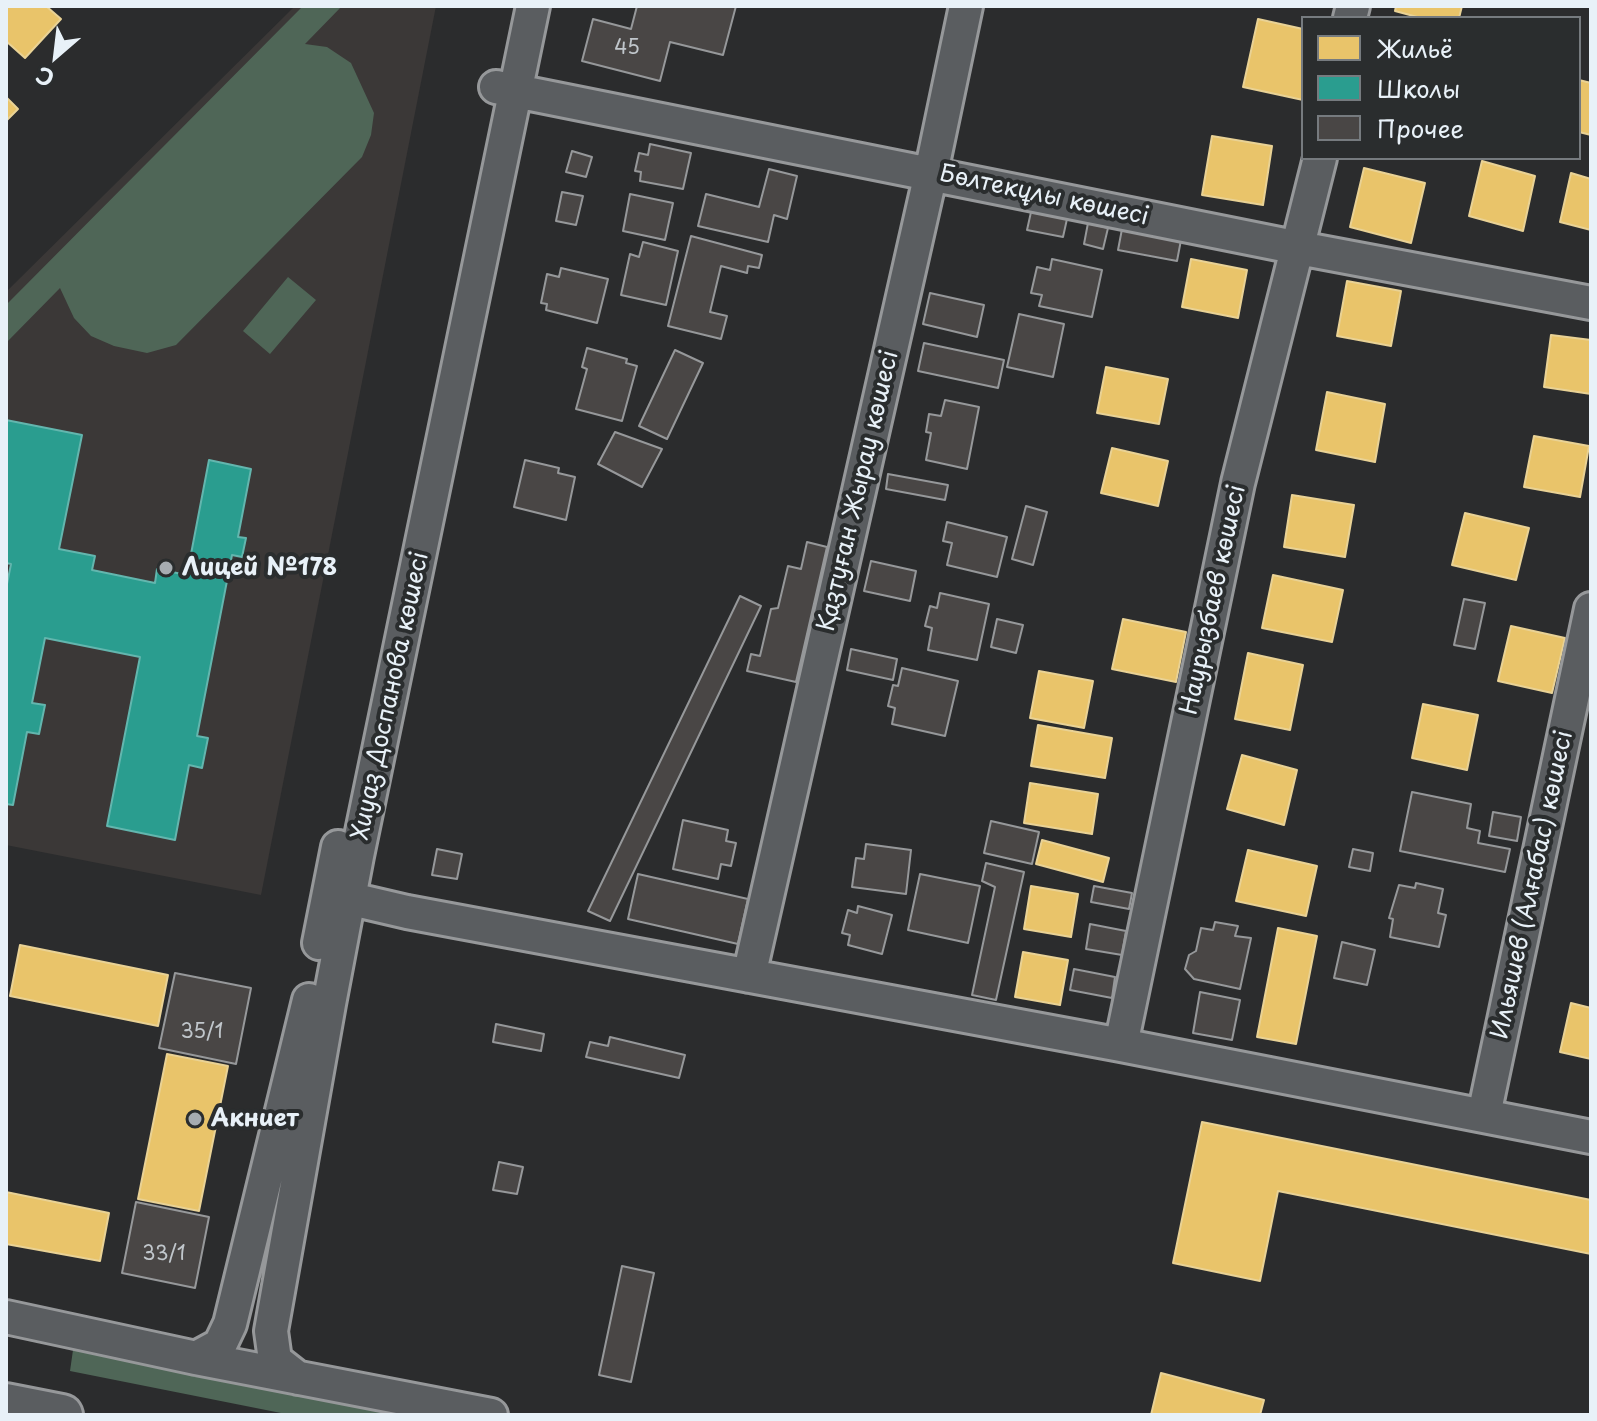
<!DOCTYPE html>
<html>
<head>
<meta charset="utf-8">
<style>
	body { margin:0 }
	#map { position:relative; width:1597px; height:1421px; overflow:hidden; background:#2b2c2d; font-family:"Playpen Sans",sans-serif }
	canvas { display:block }
	.frame { position:absolute; inset:0; border:8px solid #e8f1f8; pointer-events:none }
	.legend { position:absolute; left:1301px; top:16px; width:280px; height:144px; box-sizing:border-box; background:#2a2d2e; border:2px solid #767b7f; margin:0; padding:10px 14px; list-style:none; font-size:24px; color:#e8f1f8 }
	.legend li { display:flex; align-items:center; gap:16px; height:40px }
	.legend b { width:40px; border:2px solid #767b7f }
	.north { position:absolute; left:16px; top:16px; width:80px; height:80px; -webkit-text-stroke:6px #2a2d2e; paint-order:stroke; rotate:208deg; font-size:22px; font-weight:700; line-height:32px; text-align:center; color:#e8f1f8 }
	.north::after { content:''; display:block; margin:auto; width:28px; height:36px; background:#e8f1f8; clip-path:polygon(50% 0,100% 100%,50% 72%,0 100%) }
</style>
</head>
<body>
<div id="map">
<canvas width="1597" height="1421"></canvas>
<div class="frame"></div>
<ul class="legend">
<li><b style="height:22px;background:#e9c46a"></b>Жильё</li>
<li><b style="height:22px;background:#2a9d8f"></b>Школы</li>
<li><b style="height:22px;background:#494645"></b>Прочее</li>
</ul>
<div class="north">С</div>
</div>
<script>
const c = document.querySelector('canvas').getContext('2d');
c.lineJoin = 'round';
function fillPath(path, color) { c.fillStyle = color; c.fill(path, 'evenodd'); }
function stroke(path, color, width, dash) { c.strokeStyle = color; c.lineWidth = width; c.lineCap = dash ? 'butt' : 'round'; c.setLineDash(dash || []); c.stroke(path); }
function label(font, color, halo, rows, align = 'center') {
  c.font = font + ' "Playpen Sans",sans-serif'; c.lineWidth = 8; c.setLineDash([]); c.textBaseline = 'middle'; c.strokeStyle = halo; c.fillStyle = color; for (const [text, x, y, turn = 0] of rows) {
    c.save(); c.translate(x, y); c.rotate((+turn || 0) * Math.PI / 180); c.textAlign = isNaN(turn) ? turn : align; if (halo) c.strokeText(text, 0, 0); c.fillText(text, 0, 0); c.restore();
  }
}
const built = new Path2D(`
	M 295,6 L 436,6 L 261,895 L 6,845 L 6,292 Z`);
const green = new Path2D(`
	M 303,6 L 342,6 L 305,44 L 327,47 L 351,63 L 374,113 L 371,135 L 362,157 L 176,345 L 147,353 L 114,346 L 91,336 L 74,318 L 60,288 L 6,343 L 6,305 Z
	M 288,277 L 316,300 L 270,354 L 243,331 Z
	M 74,1343 L 441,1415 L 291,1415 L 70,1371 Z`);
const homes = new Path2D(`
	M 8,6 L 46,6 L 61,19 L 25,58 L 6,41 L 6,8 Z
	M 1396,6 L 1462,6 L 1459,18 L 1421,18 L 1395,11 Z
	M 1258,19 L 1303,29 L 1303,100 L 1243,87 Z
	M 1579,80 L 1591,83 L 1591,135 L 1579,132 Z
	M 6,97 L 18,109 L 6,121 Z
	M 1212,136 L 1272,146 L 1263,205 L 1202,195 Z
	M 1482,161 L 1535,176 L 1523,231 L 1469,216 Z
	M 1364,168 L 1425,183 L 1411,243 L 1350,227 Z
	M 1571,173 L 1591,179 L 1591,230 L 1560,222 Z
	M 1191,259 L 1247,270 L 1238,318 L 1182,307 Z
	M 1347,281 L 1401,291 L 1391,346 L 1337,336 Z
	M 1551,335 L 1591,340 L 1591,394 L 1544,387 Z
	M 1106,367 L 1168,379 L 1159,424 L 1097,413 Z
	M 1327,392 L 1385,404 L 1375,462 L 1316,450 Z
	M 1534,436 L 1589,446 L 1580,497 L 1524,487 Z
	M 1112,448 L 1168,461 L 1158,506 L 1101,493 Z
	M 1292,495 L 1354,505 L 1345,557 L 1284,547 Z
	M 1465,513 L 1529,528 L 1516,580 L 1452,565 Z
	M 1273,575 L 1343,590 L 1332,642 L 1262,628 Z
	M 1123,619 L 1186,632 L 1176,682 L 1112,669 Z
	M 1511,626 L 1565,638 L 1552,693 L 1498,681 Z
	M 1248,653 L 1303,665 L 1290,730 L 1235,719 Z
	M 1039,671 L 1093,681 L 1084,728 L 1030,718 Z
	M 1423,704 L 1478,715 L 1467,770 L 1412,758 Z
	M 1038,725 L 1112,738 L 1105,778 L 1031,766 Z
	M 1242,755 L 1297,770 L 1284,825 L 1227,809 Z
	M 1030,783 L 1098,794 L 1092,834 L 1024,823 Z
	M 1042,840 L 1109,858 L 1103,882 L 1036,864 Z
	M 1248,850 L 1317,866 L 1306,916 L 1236,901 Z
	M 1031,886 L 1078,894 L 1071,937 L 1024,929 Z
	M 1278,928 L 1317,936 L 1296,1044 L 1257,1037 Z
	M 20,945 L 168,975 L 158,1026 L 10,996 Z
	M 1023,952 L 1068,960 L 1060,1005 L 1015,997 Z
	M 1571,1003 L 1591,1008 L 1591,1059 L 1560,1052 Z
	M 167,1054 L 228,1066 L 199,1211 L 138,1199 Z
	M 1202,1122 L 1591,1200 L 1591,1254 L 1278,1191 L 1260,1281 L 1173,1263 Z
	M 6,1192 L 109,1213 L 100,1261 L 6,1244 Z
	M 1161,1373 L 1264,1400 L 1260,1415 L 1151,1415 Z`);
const schools = new Path2D(`
	M 6,420 L 82,435 L 59,549 L 95,556 L 92,570 L 155,583 L 157,569 L 187,575 L 209,460 L 251,469 L 238,537 L 246,538 L 242,557 L 232,555 L 197,736 L 208,738 L 202,768 L 189,765 L 175,840 L 107,826 L 140,657 L 45,638 L 32,703 L 45,705 L 39,734 L 27,732 L 13,805 L 6,804 L 6,589 L 11,564 L 6,563 Z`);
const building = new Path2D(`
	M 637,6 L 736,6 L 723,55 L 670,42 L 660,81 L 582,61 L 593,19 L 631,29 Z
	M 650,144 L 691,153 L 683,189 L 640,181 L 641,172 L 635,171 L 639,153 L 648,155 Z
	M 572,151 L 592,157 L 586,177 L 566,172 Z
	M 769,169 L 797,176 L 787,219 L 774,215 L 768,242 L 698,226 L 706,194 L 759,207 Z
	M 562,192 L 583,196 L 576,225 L 556,221 Z
	M 630,194 L 673,203 L 665,240 L 623,231 Z
	M 1031,212 L 1067,219 L 1063,237 L 1027,230 Z
	M 1088,223 L 1108,228 L 1103,249 L 1084,244 Z
	M 1122,229 L 1181,240 L 1177,261 L 1118,250 Z
	M 691,236 L 762,255 L 759,268 L 748,266 L 747,273 L 721,266 L 710,312 L 727,316 L 721,339 L 668,326 Z
	M 643,242 L 678,251 L 666,305 L 621,295 L 630,254 L 639,257 Z
	M 1052,259 L 1102,270 L 1092,317 L 1039,306 L 1042,295 L 1031,293 L 1037,267 L 1050,270 Z
	M 561,268 L 608,279 L 597,323 L 546,310 L 547,304 L 541,303 L 547,274 L 559,277 Z
	M 930,293 L 984,305 L 977,337 L 923,324 Z
	M 1019,314 L 1064,324 L 1053,377 L 1007,367 Z
	M 924,343 L 1004,360 L 998,388 L 918,371 Z
	M 587,348 L 627,359 L 626,363 L 637,366 L 622,421 L 576,409 L 587,369 L 582,367 Z
	M 675,350 L 703,363 L 667,439 L 639,426 Z
	M 945,400 L 979,407 L 967,469 L 926,460 L 931,433 L 926,432 L 929,414 L 941,416 Z
	M 615,432 L 662,449 L 642,487 L 598,464 Z
	M 525,460 L 559,468 L 558,473 L 575,477 L 566,520 L 514,507 Z
	M 888,474 L 948,485 L 945,500 L 886,489 Z
	M 1026,506 L 1047,512 L 1033,565 L 1012,559 Z
	M 947,522 L 1007,537 L 997,577 L 947,565 L 952,543 L 943,541 Z
	M 807,542 L 827,547 L 796,682 L 747,671 L 751,654 L 760,656 L 771,609 L 778,608 L 788,566 L 801,569 Z
	M 871,561 L 916,571 L 910,601 L 864,591 Z
	M 940,593 L 989,604 L 977,660 L 928,650 L 932,628 L 925,626 L 930,606 L 937,608 Z
	M 740,596 L 761,606 L 610,921 L 588,911 Z
	M 1464,599 L 1485,603 L 1475,649 L 1454,645 Z
	M 997,619 L 1023,625 L 1016,653 L 991,647 Z
	M 851,649 L 897,659 L 893,680 L 847,670 Z
	M 902,668 L 958,681 L 945,736 L 892,724 L 895,708 L 888,706 L 893,685 L 898,686 Z
	M 1412,792 L 1471,804 L 1467,828 L 1480,831 L 1478,843 L 1510,849 L 1505,872 L 1400,851 Z
	M 1493,812 L 1521,817 L 1517,841 L 1489,836 Z
	M 683,820 L 728,830 L 726,841 L 736,843 L 731,866 L 721,864 L 718,879 L 673,869 Z
	M 991,821 L 1039,832 L 1032,864 L 984,853 Z
	M 866,844 L 911,850 L 906,894 L 852,887 L 856,858 L 864,859 Z
	M 437,849 L 462,854 L 457,879 L 432,875 Z
	M 1353,849 L 1373,853 L 1370,871 L 1349,867 Z
	M 986,863 L 1024,872 L 996,1000 L 972,995 L 995,887 L 982,881 Z
	M 638,874 L 748,899 L 738,944 L 628,919 Z
	M 920,874 L 980,886 L 968,943 L 908,930 Z
	M 1416,883 L 1443,889 L 1438,913 L 1446,915 L 1439,947 L 1390,937 L 1393,919 L 1389,918 L 1399,885 L 1415,888 Z
	M 1094,886 L 1132,893 L 1129,909 L 1091,902 Z
	M 858,906 L 892,915 L 882,954 L 848,945 L 850,935 L 842,933 L 848,910 L 857,913 Z
	M 1215,922 L 1238,926 L 1235,936 L 1251,938 L 1240,989 L 1194,979 L 1185,969 L 1189,955 L 1196,951 L 1201,928 L 1213,930 Z
	M 1090,924 L 1126,931 L 1122,955 L 1086,949 Z
	M 1342,942 L 1375,950 L 1367,985 L 1334,978 Z
	M 1074,969 L 1115,977 L 1112,998 L 1070,990 Z
	M 175,973 L 251,988 L 236,1064 L 159,1048 Z
	M 1200,992 L 1240,1000 L 1232,1040 L 1193,1033 Z
	M 496,1024 L 544,1034 L 541,1051 L 493,1042 Z
	M 610,1037 L 685,1055 L 679,1078 L 586,1057 L 590,1042 L 608,1046 Z
	M 499,1162 L 523,1167 L 517,1194 L 493,1190 Z
	M 136,1202 L 209,1217 L 195,1288 L 122,1273 Z
	M 622,1266 L 654,1273 L 631,1382 L 599,1375 Z`);
const minor = new Path2D(`
	M 1350,18 L 1353,6
	M 496,87 L 1299,248 L 1591,303
	M 330,894 L 407,912 L 1121,1045 L 1591,1137
	M 319,943 L 338,847
	M 749,976 L 931,173 L 966,6
	M 1121,1045 L 1238,483 L 1320,158
	M 1484,1115 L 1591,609
	M 6,1317 L 196,1358 L 491,1415
	M 196,1358 L 220,1345 L 230,1324 L 309,1000
	M 298,1378 L 275,1360 L 271,1331 L 329,1004 L 357,856 L 533,6`);
const major = new Path2D(`
	M 6,1404 L 62,1415`);
const markers = [
	[166,568,8,"#a6acb1"],
	[195,1119,8,"#a6acb1"]
];
const numberNames = [
	["45",627,48],
	["35/1",202,1032],
	["33/1",164,1254]
];
const streetNames = [
	["Бөлтекұлы көшесі",1044,196,12],
	["Қазтуған Жырау көшесі",859,491,-77],
	["Наурызбаев көшесі",1214,600,-78],
	["Хиуаз Доспанова көшесі",391,696,-78],
	["Ильяшев (Алғабас) көшесі",1533,885,-78]
];
const poiNames = [
	["Лицей №178",182,568],
	["Акниет",211,1119]
];
fillPath(built, '#3b3837');
fillPath(green, '#4f6657');
fillPath(homes, '#e9c46a');
stroke(homes, '#e9d295', 2);
fillPath(schools, '#2a9d8f');
stroke(schools, '#63b6ae', 2);
fillPath(building, '#494645');
stroke(building, '#96989a', 2);
stroke(minor, '#96989a', 38);
stroke(major, '#96989a', 46);
stroke(minor, '#5a5d60', 32);
stroke(major, '#5a5d60', 40);
for (const [x, y, r, color] of markers) { const dot = new Path2D(); dot.arc(x, y, r, 0, 2 * Math.PI); c.fillStyle = color; c.fill(dot); stroke(dot, '#2a2d2e', 3); }
label('20px', '#c0c6cb', null, numberNames);
label('24px', '#e8f1f8', '#2a2d2e', streetNames);
label('bold 24px', '#e8f1f8', '#2a2d2e', poiNames, 'left');
</script>
</body>
</html>
